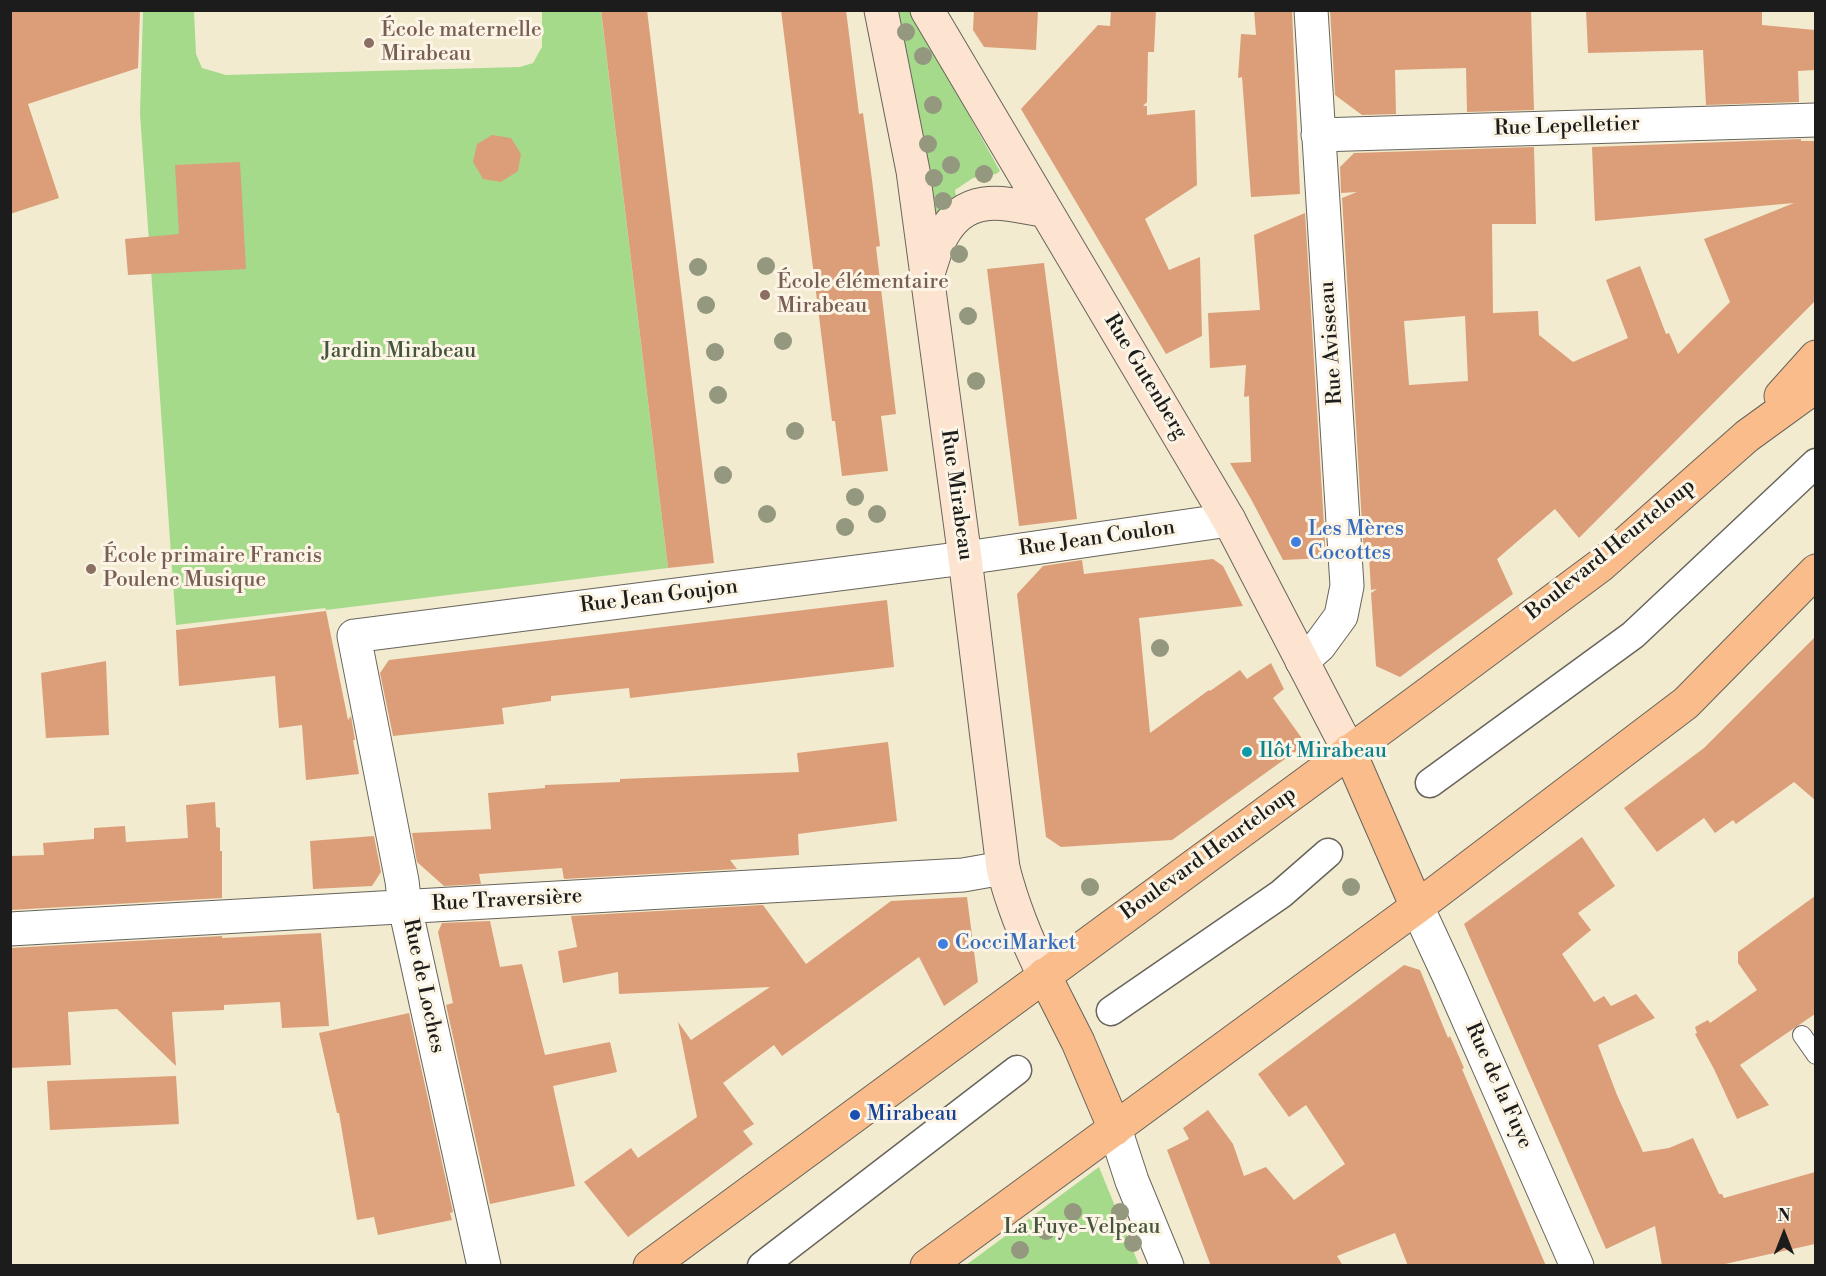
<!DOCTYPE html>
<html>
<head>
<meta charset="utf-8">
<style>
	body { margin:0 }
	#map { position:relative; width:1826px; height:1276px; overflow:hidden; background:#f2ebd0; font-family:"Libre Bodoni",serif }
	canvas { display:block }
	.frame { position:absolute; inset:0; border:12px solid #1c1c1c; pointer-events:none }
	.north { position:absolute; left:1754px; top:1204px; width:60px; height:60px; -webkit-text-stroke:4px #fcf5e5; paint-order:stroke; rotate:0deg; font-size:16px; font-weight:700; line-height:24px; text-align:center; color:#1c1c1c }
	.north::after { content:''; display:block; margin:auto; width:21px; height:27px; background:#1c1c1c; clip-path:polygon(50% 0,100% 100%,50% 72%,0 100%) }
</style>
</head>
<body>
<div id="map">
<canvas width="1826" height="1276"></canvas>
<div class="frame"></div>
<div class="north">N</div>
</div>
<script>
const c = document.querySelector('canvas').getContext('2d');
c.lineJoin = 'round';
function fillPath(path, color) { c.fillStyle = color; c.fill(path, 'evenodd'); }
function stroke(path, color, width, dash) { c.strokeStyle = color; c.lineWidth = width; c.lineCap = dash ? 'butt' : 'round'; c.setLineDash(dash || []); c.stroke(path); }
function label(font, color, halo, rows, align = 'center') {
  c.font = font + ' "Libre Bodoni",serif'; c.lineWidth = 6; c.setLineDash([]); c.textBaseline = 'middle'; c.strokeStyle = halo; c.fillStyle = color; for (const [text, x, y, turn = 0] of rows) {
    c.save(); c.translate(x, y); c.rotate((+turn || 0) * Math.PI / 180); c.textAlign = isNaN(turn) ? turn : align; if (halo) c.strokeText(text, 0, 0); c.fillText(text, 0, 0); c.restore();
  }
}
const green = new Path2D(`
	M 143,11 L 194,11 L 196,54 L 202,68 L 226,75 L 520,67 L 533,63 L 542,47 L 542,11 L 601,11 L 668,568 L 326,610 L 325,608 L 176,625 L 140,114 Z
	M 891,11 L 911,11 L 1000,171 L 996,174 L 973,178 L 955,190 L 957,202 L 942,213 L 937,213 L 934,209 Z
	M 1099,1167 L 1139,1265 L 966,1265 Z`);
const building = new Path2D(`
	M 10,10 L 140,10 L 138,68 L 28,104 L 59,198 L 10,214 Z
	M 601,10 L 647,10 L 714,563 L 668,568 Z
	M 781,10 L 846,10 L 859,114 L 863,113 L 872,180 L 880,246 L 876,247 L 896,414 L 881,416 L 888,471 L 842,476 L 835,421 L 832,421 Z
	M 974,10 L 1038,10 L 1036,50 L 984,47 L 973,30 Z
	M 1111,10 L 1156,10 L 1154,52 L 1148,52 L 1147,102 L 1143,106 L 1147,106 L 1147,115 L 1195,110 L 1197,185 L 1145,219 L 1169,270 L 1200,257 L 1202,336 L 1166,354 L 1021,109 L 1098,25 L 1110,26 Z
	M 1254,10 L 1292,10 L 1300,194 L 1251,197 L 1242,77 L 1238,78 L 1241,34 L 1256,35 Z
	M 1330,10 L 1531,10 L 1534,110 L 1467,112 L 1466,68 L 1426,69 L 1395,70 L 1396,114 L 1362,115 L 1335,95 Z
	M 1586,10 L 1762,10 L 1762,25 L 1815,30 L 1815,70 L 1798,71 L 1799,102 L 1706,105 L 1703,50 L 1588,53 Z
	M 492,135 L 511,138 L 521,154 L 518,171 L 501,182 L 483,179 L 473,162 L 477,144 Z
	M 1801,139 L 1801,141 L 1815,141 L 1815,301 L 1579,538 L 1555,509 L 1497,559 L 1513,594 L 1400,677 L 1376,666 L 1371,593 L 1377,589 L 1371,590 L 1369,556 L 1364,556 L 1342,198 L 1357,192 L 1341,193 L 1340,167 L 1354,153 L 1534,147 L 1536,224 L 1492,224 L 1493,313 L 1538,311 L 1539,335 L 1573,362 L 1628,338 L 1606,280 L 1640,266 L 1666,334 L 1669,333 L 1678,354 L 1730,302 L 1704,239 L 1794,203 L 1595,221 L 1592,147 ZM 1465,316 L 1468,381 L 1409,385 L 1404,321 Z
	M 240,162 L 246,269 L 128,275 L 125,239 L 179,234 L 175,165 Z
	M 1305,213 L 1326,558 L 1283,560 L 1251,499 L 1230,463 L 1251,462 L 1249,396 L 1244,397 L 1246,365 L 1210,368 L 1208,313 L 1260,310 L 1254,235 Z
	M 1044,263 L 1077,519 L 1019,526 L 987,269 Z
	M 1213,559 L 1223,566 L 1243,606 L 1139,618 L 1150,733 L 1209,690 L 1210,691 L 1240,670 L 1247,679 L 1271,663 L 1284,689 L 1273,698 L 1306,744 L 1172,840 L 1061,847 L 1046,837 L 1017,594 L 1043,566 L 1082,560 L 1084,574 Z
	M 887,600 L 894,667 L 630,698 L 629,688 L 551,696 L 551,701 L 502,708 L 504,724 L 393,736 L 380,673 L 389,660 Z
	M 326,611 L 348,720 L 351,716 L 355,740 L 353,740 L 359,774 L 306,780 L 302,725 L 279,728 L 275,676 L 179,686 L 176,630 Z
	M 1815,637 L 1815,800 L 1794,782 L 1736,824 L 1733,820 L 1715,833 L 1704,818 L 1657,852 L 1624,808 L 1704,748 Z
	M 106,661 L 109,735 L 46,738 L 41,673 Z
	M 888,742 L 897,821 L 798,834 L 799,855 L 730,860 L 737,869 L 564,879 L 562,868 L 479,874 L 481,884 L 444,886 L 417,862 L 412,833 L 491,829 L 488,793 L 545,788 L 545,785 L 620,782 L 620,779 L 799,772 L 797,753 Z
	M 215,802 L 216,827 L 220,828 L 220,851 L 222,851 L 222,898 L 10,910 L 10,856 L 44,855 L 43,843 L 94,839 L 94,828 L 125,826 L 126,842 L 188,838 L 186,805 Z
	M 374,836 L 381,872 L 372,886 L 313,889 L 310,841 Z
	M 1582,837 L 1615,886 L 1578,913 L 1591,930 L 1562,954 L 1594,1002 L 1604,996 L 1611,1006 L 1636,994 L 1655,1018 L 1598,1045 L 1617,1095 L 1643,1152 L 1669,1148 L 1693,1138 L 1719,1194 L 1722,1194 L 1724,1198 L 1815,1172 L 1815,1244 L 1716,1266 L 1662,1266 L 1655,1226 L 1606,1249 L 1464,924 Z
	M 1815,896 L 1815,1014 L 1740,1065 L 1769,1105 L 1737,1119 L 1714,1069 L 1695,1034 L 1697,1033 L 1695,1027 L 1708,1020 L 1710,1023 L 1757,990 L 1738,963 L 1738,952 Z
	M 967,897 L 978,982 L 944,1006 L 919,957 L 782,1056 L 774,1045 L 723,1083 L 754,1124 L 743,1131 L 753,1144 L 628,1237 L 584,1182 L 631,1148 L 638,1158 L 697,1117 L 678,1022 L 691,1040 L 770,987 L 619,994 L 618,972 L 563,983 L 558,951 L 577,947 L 571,916 L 763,905 L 806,964 L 891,901 Z
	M 490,921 L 500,967 L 522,964 L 545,1055 L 610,1042 L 617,1072 L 553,1086 L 575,1186 L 490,1204 L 446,1005 L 453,1003 L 438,932 L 442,923 Z
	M 321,933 L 329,1026 L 282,1028 L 280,1002 L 224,1005 L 224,1010 L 172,1012 L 176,1066 L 117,1009 L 68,1012 L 71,1065 L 10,1068 L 10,948 L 222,936 L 222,938 Z
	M 1404,965 L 1420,970 L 1448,1038 L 1450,1036 L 1464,1068 L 1462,1069 L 1546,1266 L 1408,1266 L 1395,1233 L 1337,1256 L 1343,1266 L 1211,1266 L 1167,1150 L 1189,1139 L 1183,1128 L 1208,1110 L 1233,1144 L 1244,1176 L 1266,1167 L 1294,1200 L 1345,1164 L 1306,1105 L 1289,1117 L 1258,1074 Z
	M 409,1013 L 453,1212 L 450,1213 L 452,1220 L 378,1235 L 374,1217 L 357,1220 L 339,1113 L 337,1113 L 319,1033 Z
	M 176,1076 L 179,1124 L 50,1130 L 47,1081 Z`);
const service = new Path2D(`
	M 1802,1035 L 1816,1055`);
const pedestrian = new Path2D(`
	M 1430,783 L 1633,635 L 1816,463
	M 1111,1011 L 1281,894 L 1328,853
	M 762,1266 L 1017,1070`);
const minor = new Path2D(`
	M 1318,135 L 1816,120
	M 1302,661 L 1319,646 L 1341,616 L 1347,586 L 1311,10
	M 10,929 L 963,875 L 1003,868
	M 484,1266 L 405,907 L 402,881 L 354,636 L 965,558 L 1229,520`);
const tertiary = new Path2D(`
	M 1417,907 L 1450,978 L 1577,1266
	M 1115,1129 L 1132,1181 L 1167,1266`);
const secondary = new Path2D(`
	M 881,10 L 913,171 L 965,558 L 1003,868 C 1013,907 1026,939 1044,975
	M 927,10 L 1229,520 L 1349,751
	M 927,276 C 932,263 935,248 942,236 C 966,191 1005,203 1046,211`);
const primary = new Path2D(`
	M 1781,396 L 1816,357
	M 1349,751 L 1417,907
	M 1044,975 L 1078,1042 L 1115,1129
	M 650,1266 L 1421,699 L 1601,565 L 1747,436 L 1816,386
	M 927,1266 L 1417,907 L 1686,703 L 1816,571`);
const trees = [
	[906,32],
	[923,56],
	[933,105],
	[928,144],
	[951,165],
	[984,174],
	[934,178],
	[943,201],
	[959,254],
	[766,266],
	[698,267],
	[706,305],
	[968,316],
	[783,341],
	[715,352],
	[976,381],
	[718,395],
	[795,431],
	[723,475],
	[855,497],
	[767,514],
	[877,514],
	[845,527],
	[1160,648],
	[1090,887],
	[1351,887],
	[1073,1212],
	[1120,1212],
	[1046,1231],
	[1133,1243],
	[1020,1250]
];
const markers = [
	[369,43,6,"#8d6e63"],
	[765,295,6,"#8d6e63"],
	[1296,542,6,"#3f7fe0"],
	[91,569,6,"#8d6e63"],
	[1247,752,6,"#0f9aa8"],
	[943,944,6,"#3f7fe0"],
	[855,1115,6,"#1a4fb4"]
];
const educationNames = [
	["École maternelle",381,31],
	["Mirabeau",381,55],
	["École élémentaire",777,283],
	["Mirabeau",777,307],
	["École primaire Francis",103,557],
	["Poulenc Musique",103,581]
];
const streetNames = [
	["Rue Lepelletier",1567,127,-2],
	["Rue Avisseau",1332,343,-94],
	["Rue Gutenberg",1145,377,59],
	["Rue Mirabeau",956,495,82],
	["Rue Jean Coulon",1097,539,-8],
	["Boulevard Heurteloup",1611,550,-39],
	["Rue Jean Goujon",659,597,-7],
	["Boulevard Heurteloup",1209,854,-36],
	["Rue Traversière",507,901,-3],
	["Rue de Loches",423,986,78],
	["Rue de la Fuye",1498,1086,66]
];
const parkNames = [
	["Jardin Mirabeau",399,352],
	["La Fuye-Velpeau",1082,1228]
];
const shopNames = [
	["Les Mères",1308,530],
	["Cocottes",1308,554],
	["CocciMarket",955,944]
];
const cultureNames = [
	["Ilôt Mirabeau",1259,752]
];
const transitNames = [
	["Mirabeau",867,1115]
];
fillPath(green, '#a5da8b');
fillPath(building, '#db9e79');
stroke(service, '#67645b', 20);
stroke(pedestrian, '#67645b', 31);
stroke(minor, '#67645b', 35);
stroke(tertiary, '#67645b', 35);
stroke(secondary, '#67645b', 35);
stroke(primary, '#67645b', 35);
stroke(service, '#fff', 18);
stroke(pedestrian, '#fff', 28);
stroke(minor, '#fff', 33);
stroke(tertiary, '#fff', 33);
stroke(secondary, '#fde4d0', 33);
stroke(primary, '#f9bc8a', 33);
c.fillStyle = '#93987f';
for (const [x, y] of trees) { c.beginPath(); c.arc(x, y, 9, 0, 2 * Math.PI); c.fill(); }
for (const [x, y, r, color] of markers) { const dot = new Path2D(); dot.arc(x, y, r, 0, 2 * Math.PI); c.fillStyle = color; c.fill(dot); stroke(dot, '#fcf5e5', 2); }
label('21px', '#785e54', '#fcf5e5', educationNames, 'left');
label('21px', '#1c1c1c', '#fcf5e5', streetNames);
label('21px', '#45553d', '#fcf5e5', parkNames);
label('21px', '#366cbe', '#fcf5e5', shopNames, 'left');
label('21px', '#0d838f', '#fcf5e5', cultureNames, 'left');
label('21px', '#164399', '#fcf5e5', transitNames, 'left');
</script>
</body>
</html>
